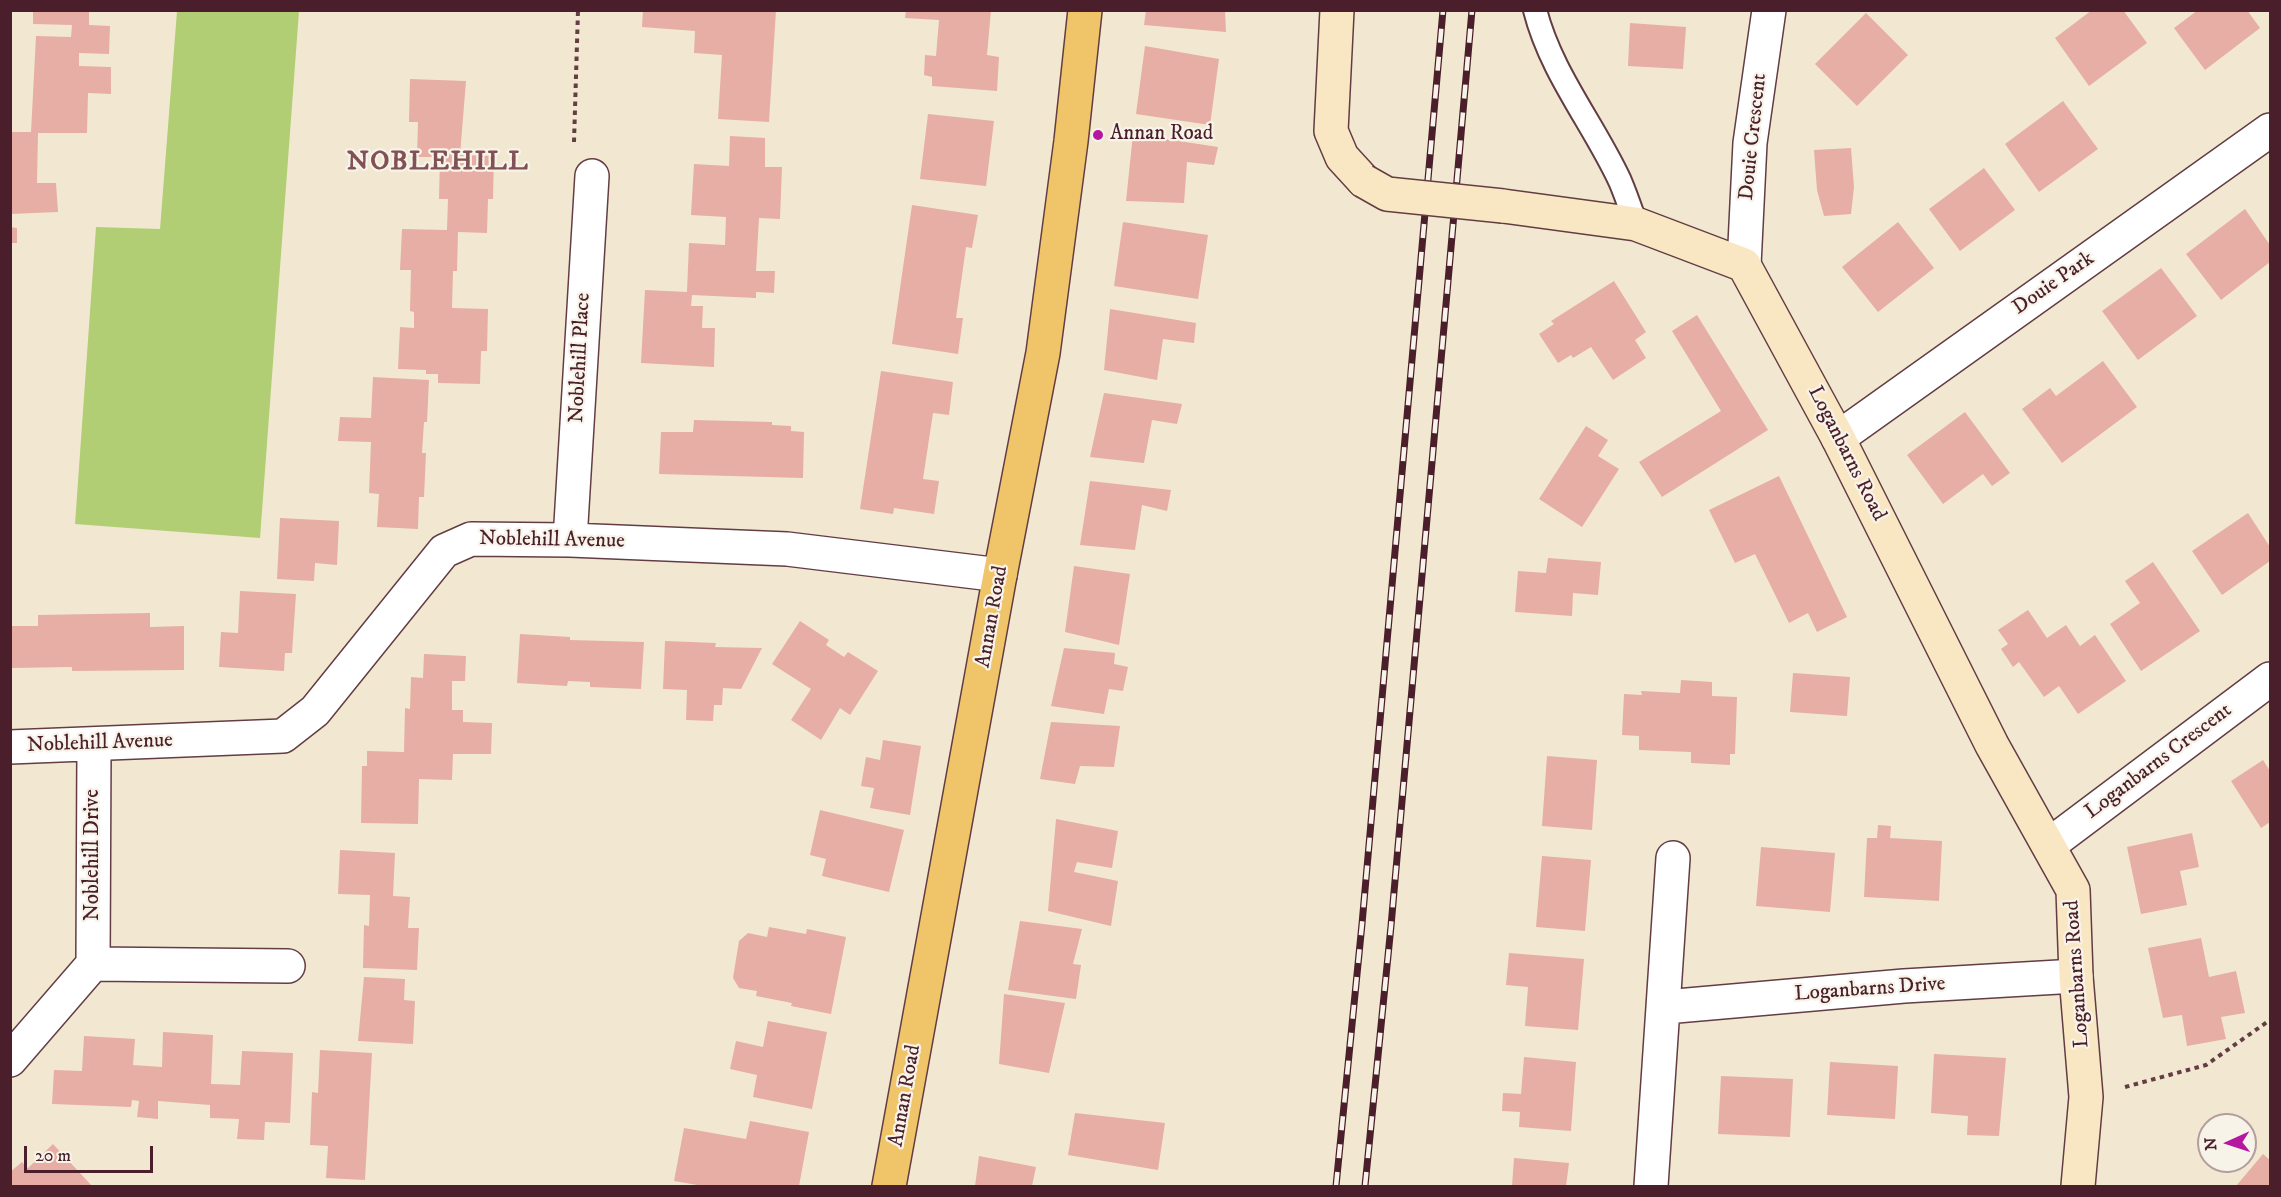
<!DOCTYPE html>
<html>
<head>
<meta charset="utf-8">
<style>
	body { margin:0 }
	#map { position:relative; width:2281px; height:1197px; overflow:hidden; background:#f2e8d2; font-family:"IM FELL DW Pica",serif }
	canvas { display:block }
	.frame { position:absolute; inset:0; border:12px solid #4a1f2b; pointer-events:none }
	.north { position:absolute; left:2197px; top:1113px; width:60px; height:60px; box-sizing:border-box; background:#f7f3e8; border:2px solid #b29e9c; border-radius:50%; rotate:267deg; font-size:16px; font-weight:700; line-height:24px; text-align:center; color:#4a1f2b }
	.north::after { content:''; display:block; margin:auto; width:21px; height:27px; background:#b5179e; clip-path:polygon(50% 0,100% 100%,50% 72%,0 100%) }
	.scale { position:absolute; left:24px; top:1146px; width:129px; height:27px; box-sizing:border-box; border:3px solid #4a1f2b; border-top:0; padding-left:8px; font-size:18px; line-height:21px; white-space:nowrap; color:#4a1f2b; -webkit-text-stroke:4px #f7f3e8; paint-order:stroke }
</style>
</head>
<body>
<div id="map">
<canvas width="2281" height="1197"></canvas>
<div class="frame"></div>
<div class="north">N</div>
<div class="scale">20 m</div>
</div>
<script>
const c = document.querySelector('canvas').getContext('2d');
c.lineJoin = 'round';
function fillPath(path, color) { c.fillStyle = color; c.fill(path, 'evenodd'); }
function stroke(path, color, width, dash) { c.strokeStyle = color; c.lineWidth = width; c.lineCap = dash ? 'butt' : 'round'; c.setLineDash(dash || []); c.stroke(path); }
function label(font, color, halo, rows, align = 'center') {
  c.font = font + ' "IM FELL DW Pica",serif'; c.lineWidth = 4.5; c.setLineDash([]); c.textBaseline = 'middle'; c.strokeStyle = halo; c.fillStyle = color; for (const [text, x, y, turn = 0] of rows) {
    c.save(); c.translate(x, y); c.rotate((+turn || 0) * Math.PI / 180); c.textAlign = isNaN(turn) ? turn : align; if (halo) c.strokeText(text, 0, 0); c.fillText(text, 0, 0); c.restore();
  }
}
const green = new Path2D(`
	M 177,11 L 299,11 L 260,538 L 75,524 L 96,227 L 160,229 Z`);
const building = new Path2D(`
	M 33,10 L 89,10 L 89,25 L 110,26 L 109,54 L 79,53 L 79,66 L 111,67 L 111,94 L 88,93 L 87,133 L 38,133 L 37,183 L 56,183 L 58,212 L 10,214 L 10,132 L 31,132 L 36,36 L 71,37 L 72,25 L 33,24 Z
	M 643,10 L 776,10 L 769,122 L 718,119 L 722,55 L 694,53 L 695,31 L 642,27 Z
	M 906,10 L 991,10 L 987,55 L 999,57 L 997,91 L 932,86 L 932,77 L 924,75 L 925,55 L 936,56 L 939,20 L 905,18 Z
	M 1146,10 L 1225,10 L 1226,32 L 1144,25 Z
	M 2092,10 L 2123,10 L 2147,43 L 2089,86 L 2055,38 Z
	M 2198,10 L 2247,10 L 2260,28 L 2205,70 L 2174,28 Z
	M 1866,13 L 1908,55 L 1857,106 L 1815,64 Z
	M 1630,23 L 1686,27 L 1683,69 L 1628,66 Z
	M 1145,46 L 1219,59 L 1210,125 L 1136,114 Z
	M 410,79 L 466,81 L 460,155 L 494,156 L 493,199 L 488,199 L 487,233 L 458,232 L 457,271 L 453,271 L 452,308 L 488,309 L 487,351 L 481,351 L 480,384 L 438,383 L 438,374 L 426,374 L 426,370 L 398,369 L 400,327 L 414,328 L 414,312 L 410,311 L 411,270 L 400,270 L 402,229 L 447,230 L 448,199 L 439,199 L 440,157 L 417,157 L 418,122 L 409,122 Z
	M 2063,101 L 2098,149 L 2039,192 L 2005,144 Z
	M 928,114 L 994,121 L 986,186 L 920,179 Z
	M 1133,134 L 1218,147 L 1214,165 L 1187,162 L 1184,203 L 1126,201 Z
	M 730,136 L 765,138 L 765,167 L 782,167 L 780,219 L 759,218 L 756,271 L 775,271 L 774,293 L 756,292 L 756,298 L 692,295 L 691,306 L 703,306 L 702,328 L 715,328 L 714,367 L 641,363 L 645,290 L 687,292 L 689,243 L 725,245 L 726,217 L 691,215 L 694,164 L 729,166 Z
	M 1851,148 L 1854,187 L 1851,214 L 1824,216 L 1817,190 L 1814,150 Z
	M 1984,168 L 2015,210 L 1960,251 L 1929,209 Z
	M 912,205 L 978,215 L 972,248 L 966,247 L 956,318 L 963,318 L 958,354 L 892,344 Z
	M 2245,209 L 2270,245 L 2270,262 L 2221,300 L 2186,254 Z
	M 1123,222 L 1208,235 L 1198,299 L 1114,286 Z
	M 1898,222 L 1934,268 L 1878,312 L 1842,267 Z
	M 10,227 L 17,228 L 17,243 L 10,243 Z
	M 2161,268 L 2197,316 L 2138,360 L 2102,311 Z
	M 1614,281 L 1646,332 L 1635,340 L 1646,358 L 1613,380 L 1591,347 L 1573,358 L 1571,355 L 1558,363 L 1539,334 L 1554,324 L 1551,321 Z
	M 1110,309 L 1196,323 L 1194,343 L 1163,339 L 1157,380 L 1104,370 Z
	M 1697,315 L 1768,430 L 1662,497 L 1639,462 L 1721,411 L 1672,331 Z
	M 2103,361 L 2137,407 L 2062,463 L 2022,409 L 2050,388 L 2056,396 Z
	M 881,371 L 953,382 L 949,415 L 933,413 L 923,479 L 939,481 L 934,514 L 894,508 L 893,514 L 860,509 Z
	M 373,377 L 429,380 L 427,422 L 424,422 L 422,453 L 426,453 L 424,497 L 419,497 L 418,529 L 377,527 L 379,494 L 369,493 L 371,442 L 338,441 L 340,417 L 371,418 Z
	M 1104,393 L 1182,404 L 1177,424 L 1152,420 L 1144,463 L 1090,457 Z
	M 1965,412 L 2010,473 L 1992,486 L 1983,474 L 1943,504 L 1907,455 Z
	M 694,420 L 772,422 L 772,425 L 791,426 L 791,431 L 804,432 L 803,478 L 659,474 L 661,432 L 693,432 Z
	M 1586,426 L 1608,440 L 1598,456 L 1619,469 L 1582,527 L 1539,499 Z
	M 1779,476 L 1847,617 L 1817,632 L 1808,613 L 1789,623 L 1755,554 L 1735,563 L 1709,510 Z
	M 1090,481 L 1171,490 L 1167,511 L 1142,505 L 1135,550 L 1080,545 Z
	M 2248,513 L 2270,547 L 2270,561 L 2222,595 L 2192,551 Z
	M 280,518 L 339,521 L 337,565 L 315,563 L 314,581 L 277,579 Z
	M 1548,558 L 1601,562 L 1598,595 L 1573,593 L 1572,616 L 1515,612 L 1518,571 L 1546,573 Z
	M 2153,562 L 2200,631 L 2141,671 L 2110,624 L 2140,603 L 2125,581 Z
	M 1074,566 L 1130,574 L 1119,645 L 1065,632 Z
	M 240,591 L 296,594 L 292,653 L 285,653 L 284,671 L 219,667 L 221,632 L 238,633 Z
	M 2028,610 L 2047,638 L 2066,625 L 2080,646 L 2095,635 L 2126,681 L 2078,714 L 2059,686 L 2044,697 L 2019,662 L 2013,667 L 2001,649 L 2008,644 L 1998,630 Z
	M 150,613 L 150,627 L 184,626 L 184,670 L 72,671 L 72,667 L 10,668 L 10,626 L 38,626 L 38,615 Z
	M 800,621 L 829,640 L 826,645 L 844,657 L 848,652 L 878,671 L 850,715 L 840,708 L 821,740 L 791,720 L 811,689 L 772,664 Z
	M 520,634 L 570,637 L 570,640 L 644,642 L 641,689 L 590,687 L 590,682 L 568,681 L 567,686 L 517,683 Z
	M 665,641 L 716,643 L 715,647 L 762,648 L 741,689 L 723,688 L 722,705 L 714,705 L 713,721 L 686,720 L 687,690 L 663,689 Z
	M 1064,648 L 1115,653 L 1114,664 L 1128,667 L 1123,691 L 1109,689 L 1104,714 L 1051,706 Z
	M 424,654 L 466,656 L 465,681 L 452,681 L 452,710 L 463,710 L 463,722 L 492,723 L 491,754 L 453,754 L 452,780 L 419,779 L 418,824 L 361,823 L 362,766 L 367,766 L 367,751 L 404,752 L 405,708 L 410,709 L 411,677 L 423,678 Z
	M 1793,673 L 1850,677 L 1847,716 L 1790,712 Z
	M 1681,680 L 1712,682 L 1712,696 L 1737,697 L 1735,754 L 1730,754 L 1730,765 L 1691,763 L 1691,752 L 1639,750 L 1639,736 L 1622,735 L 1624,694 L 1642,695 L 1641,691 L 1680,693 Z
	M 1051,722 L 1120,726 L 1114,767 L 1080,766 L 1075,784 L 1040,779 Z
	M 883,740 L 921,746 L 910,815 L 870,808 L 874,788 L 861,786 L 866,757 L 880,760 Z
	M 1547,756 L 1597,760 L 1592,830 L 1542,826 Z
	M 2263,760 L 2270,771 L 2270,822 L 2261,828 L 2231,781 Z
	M 820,810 L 904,830 L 889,892 L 822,876 L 826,859 L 810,855 Z
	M 1056,819 L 1118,831 L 1112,868 L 1077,862 L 1074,872 L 1118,881 L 1111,926 L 1048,911 Z
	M 1878,825 L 1891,826 L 1890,838 L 1942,841 L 1939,901 L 1864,897 L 1867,838 L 1877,838 Z
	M 2192,833 L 2199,867 L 2180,871 L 2187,905 L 2141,914 L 2127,847 Z
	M 1761,847 L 1835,853 L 1830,912 L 1756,906 Z
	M 340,850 L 395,853 L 393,896 L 410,897 L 408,928 L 419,928 L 417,970 L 363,968 L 364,925 L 369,926 L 370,895 L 338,894 Z
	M 1542,856 L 1591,860 L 1585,931 L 1536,927 Z
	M 1020,921 L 1082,929 L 1073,964 L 1081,965 L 1076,999 L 1008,990 Z
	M 769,927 L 806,934 L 807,929 L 846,937 L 831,1014 L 791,1006 L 792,1003 L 756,996 L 757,991 L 739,988 L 733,978 L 739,941 L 748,933 L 767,937 Z
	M 2201,938 L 2209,977 L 2236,971 L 2245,1013 L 2221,1017 L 2226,1039 L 2187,1046 L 2182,1015 L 2163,1018 L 2148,948 Z
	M 1509,953 L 1584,959 L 1578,1030 L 1525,1026 L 1528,987 L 1506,985 Z
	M 364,977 L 405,979 L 404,1000 L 415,1001 L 413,1044 L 358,1041 Z
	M 1004,994 L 1065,1003 L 1049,1073 L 999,1064 Z
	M 768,1021 L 827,1032 L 812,1109 L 753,1097 L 757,1075 L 730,1069 L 736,1041 L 763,1047 Z
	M 163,1032 L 213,1035 L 211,1084 L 240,1085 L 242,1051 L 293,1053 L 290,1123 L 265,1122 L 264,1140 L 237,1139 L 239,1119 L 210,1118 L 210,1105 L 158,1101 L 158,1119 L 137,1117 L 139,1101 L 132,1100 L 131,1107 L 52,1104 L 54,1070 L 82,1071 L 84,1036 L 135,1039 L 133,1065 L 162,1067 Z
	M 320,1050 L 372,1053 L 365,1180 L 326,1178 L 328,1146 L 310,1145 L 312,1092 L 318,1093 Z
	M 1934,1054 L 2006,1058 L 1999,1136 L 1967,1135 L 1968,1116 L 1931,1113 Z
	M 1524,1057 L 1576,1062 L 1571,1131 L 1519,1127 L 1520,1112 L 1502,1111 L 1503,1093 L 1521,1094 Z
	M 1830,1062 L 1898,1066 L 1895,1119 L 1827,1115 Z
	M 1721,1076 L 1793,1079 L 1790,1137 L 1718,1134 Z
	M 1075,1113 L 1165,1123 L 1158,1170 L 1068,1155 Z
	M 750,1121 L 809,1132 L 799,1186 L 703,1186 L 674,1181 L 684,1128 L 746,1139 Z
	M 53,1144 L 92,1186 L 10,1186 L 10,1172 L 22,1162 L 28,1168 Z
	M 2263,1154 L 2270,1160 L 2270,1186 L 2236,1186 Z
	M 979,1156 L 1036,1167 L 1032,1186 L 975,1186 Z
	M 1514,1158 L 1569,1163 L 1566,1186 L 1512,1186 Z`);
const path = new Path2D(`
	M 574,142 L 578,10
	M 2125,1087 L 2206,1065 L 2270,1020`);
const lane = new Path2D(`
	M 1535,10 C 1551,73 1593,123 1620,181 C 1626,195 1631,210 1636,224`);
const street = new Path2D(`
	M 1744,265 L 1750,143 L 1769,10
	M 1838,438 L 2270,130
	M 570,540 L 592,176
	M 94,745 L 93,964 L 288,966
	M 10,747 L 283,736 L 315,711 L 444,551 L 471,539 L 570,540 L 787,549 L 1000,575
	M 2049,845 L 2270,679
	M 1665,1007 L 1904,986 L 2076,976
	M 10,1060 L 93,964
	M 1651,1186 L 1673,858`);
const secondary = new Path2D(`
	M 1337,10 L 1331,131 L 1342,157 L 1364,181
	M 1503,206 L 1636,224 L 1744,265 L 1838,438 L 1992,745 L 2073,890 L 2076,976 L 2086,1097 L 2078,1186`);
const primary = new Path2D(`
	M 889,1186 L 1000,575 L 1043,353 L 1071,141 L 1085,10`);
const rail = new Path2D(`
	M 1336,1186 L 1362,924 L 1443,10
	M 1365,1186 L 1391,926 L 1472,10`);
const secondaryBridge = new Path2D(`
	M 1364,181 L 1387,194 L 1503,206`);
const markers = [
	[1098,135,6,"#b5179e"]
];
const poiNames = [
	["Annan Road",1110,135]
];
const streetNames = [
	["Douie Crescent",1754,137,-84],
	["Douie Park",2054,284,-35],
	["Noblehill Place",581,358,-87],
	["Loganbarns Road",1846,454,63],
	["Noblehill Avenue",552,541,1],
	["Annan Road",993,617,-80],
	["Noblehill Avenue",100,744,-2],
	["Loganbarns Crescent",2159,762,-37],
	["Noblehill Drive",94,855,-90],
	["Loganbarns Road",2078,974,-94],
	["Loganbarns Drive",1870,990,-4],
	["Annan Road",906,1096,-80]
];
const districtNames = [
	["NOBLEHILL",438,163]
];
fillPath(green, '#b1ce75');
fillPath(building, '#e6aea4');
stroke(lane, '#633d44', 26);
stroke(street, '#633d44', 36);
stroke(secondary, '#633d44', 36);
stroke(primary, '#633d44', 36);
stroke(path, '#633d44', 4, [4.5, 4.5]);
stroke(lane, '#fff', 22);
stroke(street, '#fff', 33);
stroke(secondary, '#f9e7c3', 33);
stroke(primary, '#f0c469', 33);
stroke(rail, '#4a1f2b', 7);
stroke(rail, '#f7f3e8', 4.5, [14]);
stroke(secondaryBridge, '#633d44', 36, []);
stroke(secondaryBridge, '#f9e7c3', 33);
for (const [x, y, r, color] of markers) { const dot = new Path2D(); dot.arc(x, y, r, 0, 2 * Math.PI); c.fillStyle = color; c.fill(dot); stroke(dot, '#f7f3e8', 2); }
label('21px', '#4a1f2b', '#f7f3e8', poiNames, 'left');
label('21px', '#4a1f2b', '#f7f3e8', streetNames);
c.letterSpacing = '1.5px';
label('bold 27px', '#815155', '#f7f3e8', districtNames);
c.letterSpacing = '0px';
</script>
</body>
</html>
